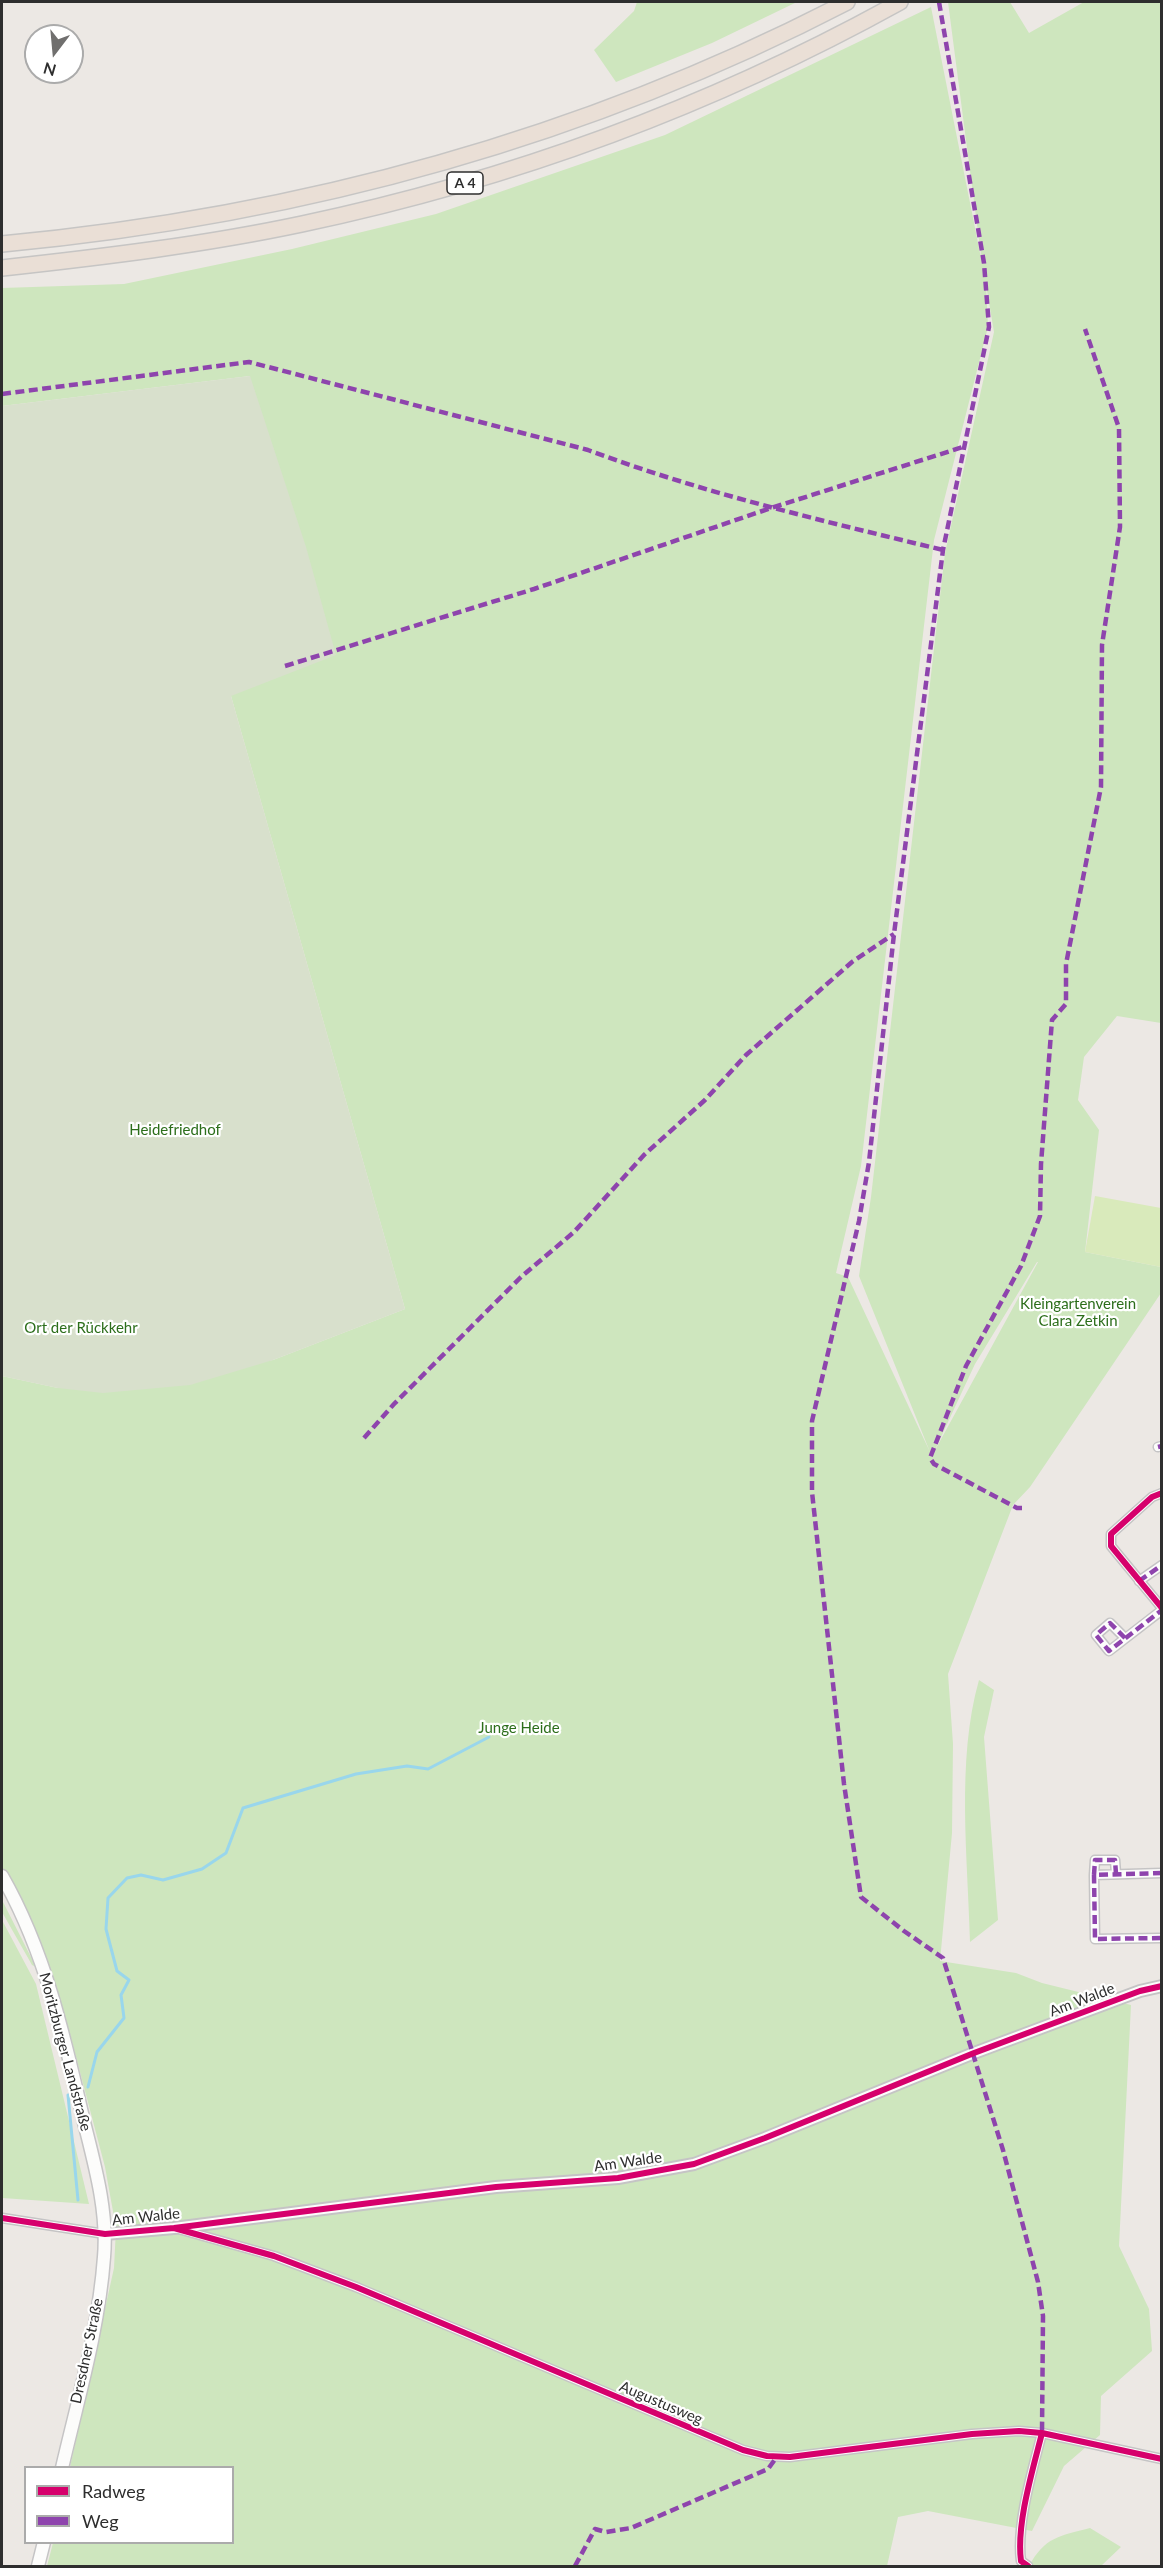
<!DOCTYPE html>
<html>
<head>
<meta charset="utf-8">
<style>
	body { margin:0 }
	#map { position:relative; width:1163px; height:2568px; overflow:hidden; background:#ece8e4; font-family:Lato,sans-serif }
	canvas { display:block }
	.frame { position:absolute; inset:0; border:3px solid #2e2e2e; pointer-events:none }
	.legend { position:absolute; left:24px; top:2466px; width:210px; height:78px; box-sizing:border-box; background:#fff; border:2px solid #ababab; margin:0; padding:8px 10px; list-style:none; font-size:18px; color:#2e2e2e }
	.legend li { display:flex; align-items:center; gap:12px; height:30px }
	.legend b { width:30px; border:2px solid #ababab }
	.north { position:absolute; left:24px; top:24px; width:60px; height:60px; box-sizing:border-box; background:#fff; border:2px solid #ababab; border-radius:50%; rotate:196deg; font-size:16px; font-weight:700; line-height:24px; text-align:center; color:#2e2e2e }
	.north::after { content:''; display:block; margin:auto; width:21px; height:27px; background:#706f6e; clip-path:polygon(50% 0,100% 100%,50% 72%,0 100%) }
</style>
</head>
<body>
<div id="map">
<canvas width="1163" height="2568"></canvas>
<div class="frame"></div>
<ul class="legend">
<li><b style="height:8px;background:#d6006c"></b>Radweg</li>
<li><b style="height:8px;background:#8e44ad"></b>Weg</li>
</ul>
<div class="north">N</div>
</div>
<script>
const c = document.querySelector('canvas').getContext('2d');
c.lineJoin = 'round';
function fillPath(path, color) { c.fillStyle = color; c.fill(path, 'evenodd'); }
function stroke(path, color, width, dash) { c.strokeStyle = color; c.lineWidth = width; c.lineCap = dash ? 'butt' : 'round'; c.setLineDash(dash || []); c.stroke(path); }
function label(font, color, halo, rows, align = 'center') {
  c.font = font + ' Lato,sans-serif'; c.lineWidth = 4.5; c.setLineDash([]); c.textBaseline = 'middle'; c.strokeStyle = halo; c.fillStyle = color; for (const [text, x, y, turn = 0] of rows) {
    c.save(); c.translate(x, y); c.rotate((+turn || 0) * Math.PI / 180); c.textAlign = isNaN(turn) ? turn : align; if (halo) c.strokeText(text, 0, 0); c.fillText(text, 0, 0); c.restore();
  }
}
const green = new Path2D(`
	M 637,2 L 797,2 L 712,43 L 616,82 L 594,50 L 634,11 Z
	M 948,2 L 1010,2 L 1029,33 L 1084,2 L 1161,2 L 1161,1023 L 1117,1016 L 1084,1057 L 1078,1100 L 1099,1130 L 1085,1252 L 1161,1267 L 1161,1293 L 1030,1487 L 1013,1505 L 948,1674 L 953,1744 L 952,1833 L 940,1961 L 1016,1973 L 1042,1983 L 1131,2005 L 1119,2246 L 1149,2309 L 1152,2351 L 1101,2396 L 1100,2435 L 1064,2466 L 1032,2531 L 928,2511 L 898,2517 L 887,2566 L 47,2566 L 53,2543 L 232,2542 L 232,2468 L 70,2467 L 114,2268 L 116,2228 L 105,2167 L 70,2034 L 50,1972 L 2,1874 L 2,1376 L 58,1388 L 273,1360 L 405,1309 L 231,696 L 250,376 L 2,406 L 2,288 L 124,284 L 292,249 L 436,214 L 665,135 L 931,7 L 982,263 ZM 986,285 L 994,332 L 945,553 L 871,1197 L 859,1276 L 930,1452 L 848,1277 L 836,1273 L 861,1166 L 934,540 L 988,327 ZM 1037,1262 L 1038,1262 L 934,1452 L 975,1364 Z
	M 979,1680 L 994,1690 L 984,1737 L 998,1920 L 970,1942 C 968,1858 956,1761 979,1680 Z
	M 2,1900 L 36,1967 L 32,1965 L 2,1912 Z
	M 2,1920 L 36,1984 L 89,2204 L 2,2198 Z
	M 1090,2528 L 1121,2547 L 1101,2566 L 1029,2566 C 1045,2537 1059,2536 1090,2528 Z`);
const cemetery = new Path2D(`
	M 250,376 L 306,547 L 336,655 L 231,696 L 405,1309 L 273,1360 L 190,1385 L 103,1393 L 58,1388 L 2,1376 L 2,406 Z`);
const pitch = new Path2D(`
	M 1095,1196 L 1161,1208 L 1161,1267 L 1085,1252 Z`);
const stream = new Path2D(`
	M 88,2087 L 97,2052 L 124,2018 L 121,1995 L 129,1980 L 117,1971 L 106,1929 L 108,1898 L 127,1878 L 141,1875 L 163,1880 L 202,1869 L 226,1853 L 243,1808 L 356,1774 L 407,1766 L 428,1769 L 489,1737
	M 68,2095 L 78,2200`);
const minor = new Path2D(`
	M 1158,1447 L 1162,1446
	M 1162,1493 L 1152,1497 L 1111,1534 L 1111,1546 L 1162,1608
	M 1139,1581 L 1162,1565
	M 1125,1638 L 1110,1623 L 1096,1635 L 1109,1651 L 1162,1610
	M 1162,1873 L 1094,1875 L 1095,1939 L 1162,1938
	M 1094,1875 L 1095,1860 L 1115,1860 L 1116,1874
	M 2,2218 L 105,2234
	M 175,2228 L 274,2256 L 356,2287 L 743,2450 L 767,2456 L 790,2457 L 972,2434 L 1019,2431 L 1042,2433 L 1162,2459
	M 1028,2566 L 1021,2561 C 1016,2524 1033,2469 1042,2433`);
const tertiary = new Path2D(`
	M 105,2234 L 174,2228 L 496,2187 L 618,2178 L 694,2164 L 765,2138 L 974,2053 L 1140,1991 L 1162,1986`);
const secondary = new Path2D(`
	M 2,1876 C 45,1951 65,2039 84,2122 C 95,2166 108,2212 104,2257 C 99,2328 78,2399 62,2468
	M 38,2566 L 44,2542`);
const motorway = new Path2D(`
	M 2,244 C 299,216 581,140 847,2
	M 2,268 C 102,257 203,245 302,224 C 511,180 714,105 900,2`);
const quiet = new Path2D(`
	M 939,2 L 984,263 L 989,327 L 943,550 L 894,934 L 869,1162 L 859,1221 L 812,1421 L 812,1492 L 844,1784 L 861,1897 L 904,1931 L 943,1958 L 1003,2150 L 1038,2282 L 1043,2316 L 1042,2433
	M 2,394 L 249,362 L 588,450 C 703,493 823,521 943,550
	M 285,666 L 534,589 L 771,508 L 963,447
	M 364,1438 L 394,1404 L 521,1277 L 574,1232 L 644,1155 L 705,1100 L 746,1055 L 852,962 L 894,934
	M 1158,1447 L 1162,1446
	M 1022,1508 L 1017,1508 L 934,1464 L 930,1458 L 966,1366 L 1021,1266 L 1040,1216 L 1041,1164 L 1052,1020 L 1066,1004 L 1066,964 L 1101,787 L 1102,645 L 1120,527 L 1119,428 L 1085,329
	M 1139,1581 L 1162,1565
	M 1125,1638 L 1110,1623 L 1096,1635 L 1109,1651 L 1162,1610
	M 1162,1873 L 1094,1875 L 1095,1939 L 1162,1938
	M 1094,1875 L 1095,1860 L 1115,1860 L 1116,1874
	M 575,2566 L 595,2529 L 606,2532 L 631,2528 L 768,2469 L 776,2458`);
const cycleway = new Path2D(`
	M 1162,1493 L 1152,1497 L 1111,1534 L 1111,1546 L 1162,1608
	M 2,2218 L 105,2234 L 174,2228 L 496,2187 L 618,2178 L 694,2164 L 765,2138 L 974,2053 L 1140,1991 L 1162,1986
	M 174,2228 L 274,2256 L 356,2287 L 743,2450 L 767,2456 L 790,2457 L 972,2434 L 1019,2431 L 1042,2433 L 1162,2459
	M 1028,2566 L 1021,2561 C 1016,2524 1033,2469 1042,2433`);
const shields = [
	[465,183,36]
];
const shieldNames = [
	["A 4",465,183]
];
const parkNames = [
	["Heidefriedhof",175,1130],
	["Kleingartenverein",1078,1304],
	["Clara Zetkin",1078,1321],
	["Ort der Rückkehr",81,1328],
	["Junge Heide",519,1728]
];
const streetNames = [
	["Am Walde",1082,2000,-21],
	["Moritzburger Landstraße",65,2052,75],
	["Am Walde",628,2162,-8],
	["Am Walde",146,2217,-6],
	["Dresdner Straße",87,2351,-78],
	["Augustusweg",661,2403,23]
];
fillPath(green, '#cee6be');
fillPath(cemetery, '#d8e0cc');
fillPath(pitch, '#d9eabb');
stroke(stream, '#99d6ec', 3);
stroke(minor, '#c5c4c5', 11);
stroke(tertiary, '#c5c4c5', 14);
stroke(secondary, '#c5c4c5', 15);
stroke(motorway, '#c6c5c4', 18);
stroke(minor, '#fcfcfb', 8);
stroke(tertiary, '#fcfcfb', 10);
stroke(secondary, '#fcfcfb', 12);
stroke(motorway, '#eadfd6', 15);
stroke(quiet, '#8e44ad', 4.5, [9, 4.5]);
stroke(cycleway, '#d6006c', 6);
for (const [x, y, w] of shields) { const box = new Path2D(); box.roundRect(x - w / 2, y - 11, w, 22, 4.5); c.fillStyle = '#fff'; c.fill(box); stroke(box, '#2e2e2e', 1.5); }
label('bold 14px', '#2e2e2e', null, shieldNames);
label('15px', '#2c6e1b', '#fff', parkNames);
label('15px', '#2e2e2e', '#fff', streetNames);
</script>
</body>
</html>
